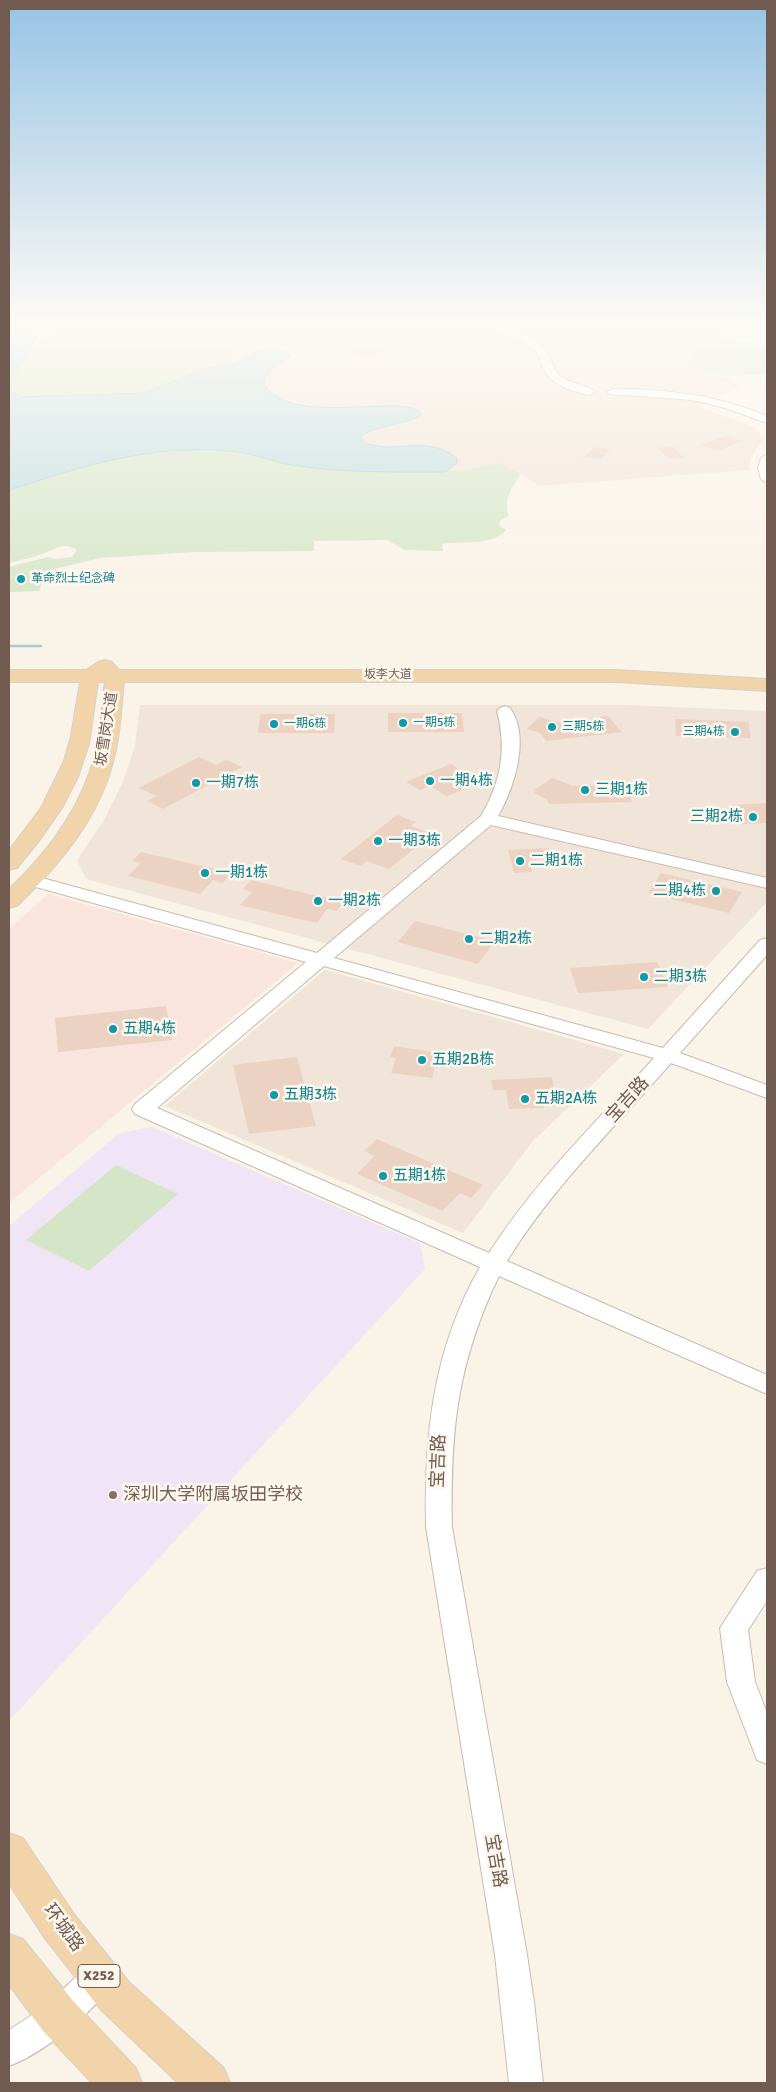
<!DOCTYPE html>
<html>
<head>
<meta charset="utf-8">
<style>
	body { margin:0 }
	#map { position:relative; width:776px; height:2092px; overflow:hidden; background:#faf3e8; font-family:Signika,sans-serif }
	canvas { display:block }
	.frame { position:absolute; inset:0; border:10px solid #715a4f; pointer-events:none }
</style>
</head>
<body>
<div id="map">
<canvas width="776" height="2092"></canvas>
<div class="frame"></div>
</div>
<script>
const c = document.querySelector('canvas').getContext('2d');
c.lineJoin = 'round';
function fillPath(path, color) { c.fillStyle = color; c.fill(path, 'evenodd'); }
function stroke(path, color, width, dash) { c.strokeStyle = color; c.lineWidth = width; c.lineCap = dash ? 'butt' : 'round'; c.setLineDash(dash || []); c.stroke(path); }
function label(font, color, halo, rows, align = 'center') {
  c.font = font + ' Signika,"Noto Sans SC",sans-serif'; c.lineWidth = 5; c.setLineDash([]); c.textBaseline = 'middle'; c.strokeStyle = halo; c.fillStyle = color; for (const [text, x, y, turn = 0] of rows) {
    c.save(); c.translate(x, y); c.rotate((+turn || 0) * Math.PI / 180); c.textAlign = isNaN(turn) ? turn : align; if (halo) c.strokeText(text, 0, 0); c.fillText(text, 0, 0); c.restore();
  }
}
const residential = new Path2D(`
	M 9,322 L 91,322 L 54,333 L 9,338 Z
	M 207,322 L 715,322 L 727,339 L 705,347 L 703,372 L 731,379 L 739,388 L 696,406 L 750,425 L 760,432 L 763,439 L 751,458 L 749,470 L 539,486 L 521,474 L 501,463 L 456,471 L 445,472 L 457,463 L 457,458 L 421,445 L 392,448 L 375,447 L 363,443 L 361,436 L 370,431 L 412,420 L 410,407 L 397,406 L 329,408 L 285,400 L 275,395 L 264,384 L 264,378 L 268,373 L 260,350 L 231,365 L 234,337 Z
	M 140,705 L 626,705 L 767,711 L 767,902 L 648,1029 L 86,879 L 77,860 L 104,820 L 123,782 L 135,746 Z
	M 325,970 L 624,1054 L 532,1142 L 463,1233 L 165,1106 Z`);
const commercial = new Path2D(`
	M 48,894 L 298,963 L 9,1203 L 9,929 Z`);
const education = new Path2D(`
	M 152,1127 L 420,1243 L 425,1269 L 9,1721 L 9,1226 L 120,1133 Z`);
const green = new Path2D(`
	M 91,322 L 207,322 L 234,337 L 231,365 L 207,368 L 145,393 L 45,398 L 22,397 L 11,393 C 11,352 55,329 91,322 Z
	M 727,339 L 767,346 L 767,374 C 746,374 695,385 692,354 Z
	M 195,450 L 228,451 L 259,456 L 286,464 L 341,470 L 456,471 L 501,463 L 521,474 C 513,487 502,500 509,516 L 501,520 L 498,525 L 506,530 C 491,547 463,540 442,544 L 443,551 L 405,550 L 387,540 L 314,541 L 314,551 L 195,552 L 100,558 L 46,571 L 39,591 L 9,592 L 9,567 L 48,557 L 54,559 L 72,557 L 77,550 C 66,541 55,549 44,553 C 33,558 20,560 9,563 L 9,490 L 97,462 L 127,455 Z
	M 116,1165 L 178,1194 L 89,1271 L 26,1240 Z`);
const water = new Path2D(`
	M 32,336 L 38,336 L 11,379 L 11,393 L 22,397 L 145,393 L 207,368 L 231,365 L 260,350 L 277,349 L 288,352 L 290,356 C 280,363 265,371 264,384 C 292,429 409,391 421,414 L 418,418 L 370,431 L 361,436 L 363,442 C 398,456 424,433 457,458 L 457,463 L 445,472 C 393,472 338,473 286,464 C 277,462 269,459 261,457 C 239,451 215,449 193,450 C 127,451 71,470 9,490 L 9,338 Z`);
const stream = new Path2D(`
	M 9,646 L 41,646`);
const building = new Path2D(`
	M 369,345 L 387,351 L 368,357 L 350,352 Z
	M 726,436 L 743,441 L 717,451 L 700,445 Z
	M 595,447 L 610,450 L 599,460 L 583,457 Z
	M 673,447 L 684,458 L 669,459 L 657,448 Z
	M 388,713 L 462,713 L 464,732 L 388,732 Z
	M 260,714 L 335,714 L 334,733 L 258,733 Z
	M 608,716 L 622,732 L 546,741 L 540,733 L 527,729 L 539,717 L 562,723 Z
	M 675,719 L 748,722 L 751,738 L 676,736 Z
	M 199,757 L 216,765 L 226,760 L 242,767 L 163,809 L 147,801 L 157,796 L 139,788 Z
	M 451,764 L 465,773 L 455,777 L 471,787 L 446,796 L 431,786 L 420,790 L 406,782 Z
	M 552,778 L 573,786 L 625,784 L 632,802 L 549,804 L 547,799 L 534,793 L 537,791 L 534,790 Z
	M 767,803 L 767,823 L 742,824 L 733,805 Z
	M 397,815 L 416,822 L 411,826 L 432,834 L 389,869 L 367,861 L 361,866 L 341,859 Z
	M 549,848 L 552,859 L 529,860 L 532,872 L 514,873 L 508,850 Z
	M 141,852 L 231,873 L 222,883 L 213,880 L 200,894 L 128,876 L 141,863 L 132,861 Z
	M 661,873 L 742,892 L 729,913 L 648,893 Z
	M 251,880 L 309,894 L 344,901 L 337,911 L 327,909 L 317,923 L 290,917 L 240,905 L 252,892 L 243,889 Z
	M 415,921 L 495,941 L 478,964 L 398,942 Z
	M 657,962 L 668,987 L 578,993 L 570,968 Z
	M 166,1006 L 172,1040 L 58,1052 L 55,1018 Z
	M 394,1046 L 439,1053 L 432,1078 L 391,1073 L 396,1058 L 390,1057 Z
	M 297,1057 L 316,1126 L 249,1134 L 233,1065 Z
	M 552,1077 L 554,1090 L 541,1090 L 544,1108 L 509,1109 L 506,1090 L 493,1090 L 491,1080 Z
	M 377,1139 L 483,1185 L 471,1198 L 460,1193 L 442,1211 L 357,1174 L 375,1156 L 364,1151 Z`);
const minor = new Path2D(`
	M 465,322 C 492,322 525,328 545,349 C 552,357 551,368 560,376 C 570,384 586,384 595,392 L 589,395 C 572,391 552,386 543,368 C 540,362 540,356 535,351 C 516,334 490,330 466,324 Z
	M 613,389 C 667,389 717,395 767,416 L 767,423 L 725,408 L 692,400 L 609,394 L 607,392 Z
	M 767,454 L 767,483 L 761,479 L 758,468 L 761,458 Z
	M 505,706 L 510,708 C 531,737 514,789 498,816 L 767,878 L 767,888 L 491,825 L 334,958 L 663,1048 L 760,940 L 767,938 L 767,955 L 680,1053 L 767,1085 L 767,1098 L 671,1063 C 615,1127 552,1188 507,1261 L 767,1375 L 767,1394 L 499,1276 C 457,1363 450,1431 452,1527 L 527,1955 L 534,2002 L 543,2083 L 509,2083 L 495,1955 L 426,1527 C 424,1435 433,1349 480,1267 L 135,1114 L 132,1109 L 135,1104 L 306,962 L 25,884 L 22,880 L 25,876 L 31,875 L 317,953 L 481,816 C 501,782 507,750 497,711 L 500,708 ZM 324,966 L 654,1058 C 597,1121 535,1181 489,1253 L 157,1108 Z
	M 767,1568 L 767,1601 L 748,1630 L 755,1682 L 767,1713 L 767,1764 L 757,1760 L 727,1682 L 720,1628 L 757,1571 Z
	M 99,1960 L 110,1965 L 115,1976 C 101,2009 42,2054 9,2066 L 9,2030 L 47,2005 L 88,1965 Z`);
const major = new Path2D(`
	M 105,660 L 112,662 L 119,670 L 616,670 L 767,679 L 767,691 L 616,682 L 124,682 C 121,706 121,730 115,754 C 102,814 61,864 17,906 L 9,908 L 9,889 C 48,852 82,807 95,754 C 101,731 101,706 105,682 L 98,682 L 89,744 L 78,777 L 62,808 L 39,841 L 17,868 L 9,870 L 9,850 L 41,808 L 64,761 L 71,736 L 80,682 L 9,682 L 9,670 L 86,670 L 98,662 Z
	M 9,1833 L 23,1838 L 74,1914 L 129,1982 L 224,2068 L 230,2083 L 178,2083 L 101,2010 L 46,1940 L 9,1884 Z
	M 9,1934 L 23,1939 L 74,2002 L 136,2068 L 142,2083 L 92,2083 L 44,2032 L 9,1985 Z`);
const markers = [
	[21,579,5,"#0f9aa8"],
	[403,723,5,"#0f9aa8"],
	[274,724,5,"#0f9aa8"],
	[552,727,5,"#0f9aa8"],
	[735,732,5,"#0f9aa8"],
	[430,781,5,"#0f9aa8"],
	[196,783,5,"#0f9aa8"],
	[585,790,5,"#0f9aa8"],
	[753,817,5,"#0f9aa8"],
	[378,841,5,"#0f9aa8"],
	[520,861,5,"#0f9aa8"],
	[205,873,5,"#0f9aa8"],
	[716,891,5,"#0f9aa8"],
	[318,901,5,"#0f9aa8"],
	[469,939,5,"#0f9aa8"],
	[644,977,5,"#0f9aa8"],
	[113,1029,5,"#0f9aa8"],
	[422,1060,5,"#0f9aa8"],
	[274,1095,5,"#0f9aa8"],
	[525,1099,5,"#0f9aa8"],
	[383,1176,5,"#0f9aa8"],
	[113,1495,5,"#8d6e63"]
];
const farCulturenames = [
	["革命烈士纪念碑",31,579],
	["一期5栋",413,723],
	["一期6栋",284,724],
	["三期5栋",562,727],
	["三期4栋",725,732,"right"]
];
const farStreetnames = [
	["坂李大道",388,675]
];
const shields = [
	[99,1976,42]
];
const shieldNames = [
	["X252",99,1976]
];
const streetNames = [
	["坂雪岗大道",107,729,-81]
];
const cultureNames = [
	["一期4栋",440,781],
	["一期7栋",206,783],
	["三期1栋",595,790],
	["三期2栋",743,817,"right"],
	["一期3栋",388,841],
	["二期1栋",530,861],
	["一期1栋",215,873],
	["二期4栋",706,891,"right"],
	["一期2栋",328,901],
	["二期2栋",479,939],
	["二期3栋",654,977],
	["五期4栋",123,1029],
	["五期2B栋",432,1060],
	["五期3栋",284,1095],
	["五期2A栋",535,1099],
	["五期1栋",393,1176]
];
const nearStreetnames = [
	["宝吉路",628,1100,-48],
	["宝吉路",439,1461,-88],
	["宝吉路",495,1861,80],
	["环城路",63,1928,54]
];
const nearEducationnames = [
	["深圳大学附属坂田学校",123,1495]
];
fillPath(residential, '#f1e4d8');
fillPath(commercial, '#f9e5dd');
fillPath(education, '#efe5f6');
fillPath(green, '#d5e6c8');
fillPath(water, '#bfdde1');
stroke(water, '#a6ccd2', 1);
stroke(stream, '#a6ccd2', 2.5);
fillPath(building, '#ecd2c3');
stroke(minor, '#cbbbaf', 2);
stroke(major, '#d7d1ce', 2);
fillPath(minor, '#fff');
fillPath(major, '#f1d4a9');
const sky = c.createLinearGradient(0, 0, 0, 615);
sky.addColorStop(0, '#97c4e5');
sky.addColorStop(0.52, '#fdfaf5');
sky.addColorStop(1, '#fdfaf500');
c.fillStyle = sky;
c.fillRect(0, 0, 776, 615);
for (const [x, y, r, color] of markers) { const dot = new Path2D(); dot.arc(x, y, r, 0, 2 * Math.PI); c.fillStyle = color; c.fill(dot); stroke(dot, '#fdf7ee', 2); }
label('12px', '#0d838f', '#fdf7ee', farCulturenames, 'left');
label('12px', '#715a4f', '#fdf7ee', farStreetnames);
for (const [x, y, w] of shields) { const box = new Path2D(); box.roundRect(x - w / 2, y - 11.5, w, 23, 4); c.fillStyle = '#fdf7ee'; c.fill(box); stroke(box, '#715a4f', 1); }
label('bold 14px', '#715a4f', null, shieldNames);
label('15px', '#715a4f', '#fdf7ee', streetNames);
label('15px', '#0d838f', '#fdf7ee', cultureNames, 'left');
label('18px', '#715a4f', '#fdf7ee', nearStreetnames);
label('18px', '#785e54', '#fdf7ee', nearEducationnames, 'left');
</script>
</body>
</html>
